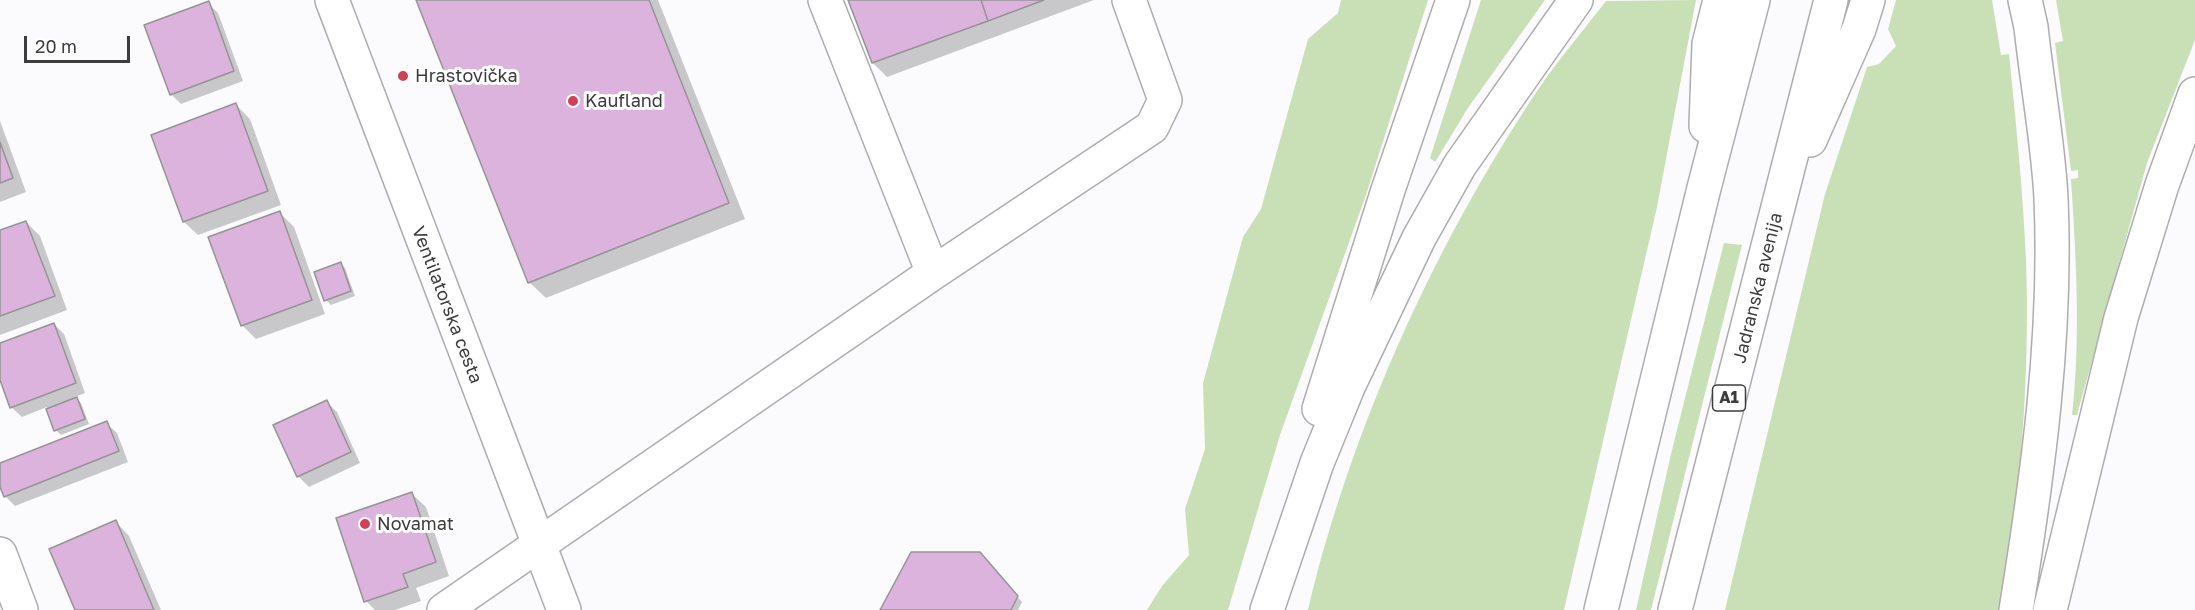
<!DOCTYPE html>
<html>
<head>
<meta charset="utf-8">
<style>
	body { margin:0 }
	#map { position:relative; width:2195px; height:610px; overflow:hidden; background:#fbfbfd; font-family:"Golos Text",sans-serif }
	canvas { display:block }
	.scale { position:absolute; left:24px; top:36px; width:106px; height:27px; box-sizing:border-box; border:3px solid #3c3c3d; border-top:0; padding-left:8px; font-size:18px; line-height:21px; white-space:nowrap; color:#3c3c3d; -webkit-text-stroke:4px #fff; paint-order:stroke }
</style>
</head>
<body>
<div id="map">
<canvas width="2195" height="610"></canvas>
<div class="scale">20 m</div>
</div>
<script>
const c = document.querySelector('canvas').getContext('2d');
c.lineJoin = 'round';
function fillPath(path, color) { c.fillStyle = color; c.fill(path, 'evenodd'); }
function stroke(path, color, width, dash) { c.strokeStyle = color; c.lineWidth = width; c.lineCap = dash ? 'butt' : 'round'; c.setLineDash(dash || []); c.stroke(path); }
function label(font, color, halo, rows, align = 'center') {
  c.font = font + ' "Golos Text",sans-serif'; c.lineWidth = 6; c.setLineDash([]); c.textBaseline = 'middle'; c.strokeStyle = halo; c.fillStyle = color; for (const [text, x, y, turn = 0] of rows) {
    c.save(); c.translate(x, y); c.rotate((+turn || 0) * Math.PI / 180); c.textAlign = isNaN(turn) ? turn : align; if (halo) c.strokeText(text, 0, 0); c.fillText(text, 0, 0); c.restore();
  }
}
const green = new Path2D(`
	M 1341,0 L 1428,0 L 1366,195 L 1280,435 L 1228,610 L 1147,610 L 1162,586 L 1189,555 L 1185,509 L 1205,449 L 1203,383 L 1243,237 L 1261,209 L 1308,39 L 1338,13 Z
	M 1481,0 L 1545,0 L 1468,108 L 1435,162 L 1430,158 Z
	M 1696,0 L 1657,207 L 1564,610 L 1308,610 C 1351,429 1434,246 1537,91 C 1558,60 1583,31 1606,1 Z
	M 1896,0 L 1992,0 L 2001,55 L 2009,54 C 2016,123 2023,191 2026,260 C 2030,376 2021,496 2000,610 L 1725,610 L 1825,194 L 1867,67 L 1879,64 L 1896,46 L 1888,29 Z
	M 2056,0 L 2195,0 L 2195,40 L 2147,163 L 2077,415 L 2072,415 C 2081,336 2076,258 2071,179 L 2078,178 L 2078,170 L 2071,171 L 2055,43 L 2063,41 Z
	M 1724,243 L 1742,245 L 1651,610 L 1636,610 L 1671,454 Z`);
const shadow = new Path2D(`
	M 418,0 L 658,0 L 745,219 L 546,298 L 529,282 Z
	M 850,0 L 1094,0 L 887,77 L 873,63 Z
	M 208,3 L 218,13 L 243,81 L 181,104 L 171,94 Z
	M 236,105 L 250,119 L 281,205 L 198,235 L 184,222 Z
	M 0,121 L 26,192 L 0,202 Z
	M 280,213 L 294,227 L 325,314 L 256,339 L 242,325 Z
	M 26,222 L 40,236 L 67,310 L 0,335 L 0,232 Z
	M 340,263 L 345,268 L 355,296 L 331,305 L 326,300 Z
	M 54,324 L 64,334 L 85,393 L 75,397 L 81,403 L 89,424 L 61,435 L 56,430 L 47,407 L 22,417 L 11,407 L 0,375 L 0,344 Z
	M 327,402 L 337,412 L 360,463 L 309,487 L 299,477 L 275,426 Z
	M 106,423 L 117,433 L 128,462 L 15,506 L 5,496 L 0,483 L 0,465 Z
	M 412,494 L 426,507 L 449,576 L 416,588 L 421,601 L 395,610 L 375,610 L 366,601 Z
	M 116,522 L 129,536 L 161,610 L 77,610 Z
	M 985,559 L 1022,602 L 1018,610 L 882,610 Z`);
const building = new Path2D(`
	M 416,0 L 649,0 L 729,203 L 528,283 Z
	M 848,0 L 981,0 L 988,21 L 872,63 Z
	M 981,0 L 1044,0 L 988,21 Z
	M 209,1 L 234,71 L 170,95 L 144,25 Z
	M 236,103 L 268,191 L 183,222 L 151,135 Z
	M 0,142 L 13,178 L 0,183 Z
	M 280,211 L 312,300 L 241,326 L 208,237 Z
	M 26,221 L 55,296 L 0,316 L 0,230 Z
	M 341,262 L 351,291 L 324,301 L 314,272 Z
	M 54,323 L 76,383 L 10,408 L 0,380 L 0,343 Z
	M 77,397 L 85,419 L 54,431 L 46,409 Z
	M 327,400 L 351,452 L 297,477 L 273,425 Z
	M 107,421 L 119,451 L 4,497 L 0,487 L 0,463 Z
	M 412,492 L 436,562 L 403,574 L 408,587 L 364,602 L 336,518 Z
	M 116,520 L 154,610 L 75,610 L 49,549 Z
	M 911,552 L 980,552 L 1018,596 L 1011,610 L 880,610 Z`);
const minor = new Path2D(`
	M 825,0 L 933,273
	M 0,554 L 21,610
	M 444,610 L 933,273 L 1152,127 L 1165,100 L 1129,0`);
const major = new Path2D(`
	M 332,0 L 564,610`);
const highway = new Path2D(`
	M 1706,126 L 1709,44 L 1720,0
	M 1810,140 L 1859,29 L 1868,0
	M 1319,409 L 1388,190 L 1453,0
	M 1267,610 L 1317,463 L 1348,387 L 1419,238 L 1460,165 L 1576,0
	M 1601,610 L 1704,188 L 1753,0
	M 1675,610 L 1831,0
	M 2016,610 C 2038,474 2057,336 2051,198 C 2048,141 2037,84 2031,27 L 2025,0
	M 2050,610 L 2121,318 L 2162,185 L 2195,94`);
const markers = [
	[403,76,6,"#d04057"],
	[573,101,6,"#d04057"],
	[365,524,6,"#d04057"]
];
const shields = [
	[1729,398,33]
];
const shieldNames = [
	["A1",1729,398]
];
const poiNames = [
	["Hrastovička",415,76],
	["Kaufland",585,101],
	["Novamat",377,524]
];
const streetNames = [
	["Jadranska avenija",1758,288,-76],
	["Ventilatorska cesta",447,305,69]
];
fillPath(green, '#c9e0b7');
fillPath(shadow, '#0003');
fillPath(building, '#dbb3dc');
stroke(building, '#959495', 1.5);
stroke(minor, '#adadaf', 36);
stroke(major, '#adadaf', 36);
stroke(highway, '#adadaf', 36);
stroke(minor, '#fff', 33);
stroke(major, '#fff', 33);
stroke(highway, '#fff', 33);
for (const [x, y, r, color] of markers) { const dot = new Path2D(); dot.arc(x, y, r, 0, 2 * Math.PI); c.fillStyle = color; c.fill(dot); stroke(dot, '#fff', 2); }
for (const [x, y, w] of shields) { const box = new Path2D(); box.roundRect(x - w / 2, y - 13, w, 26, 4.5); c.fillStyle = '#fff'; c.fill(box); stroke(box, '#3c3c3d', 1.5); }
label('bold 16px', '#3c3c3d', null, shieldNames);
label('18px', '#3c3c3d', '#fff', poiNames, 'left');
label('18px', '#3c3c3d', '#fff', streetNames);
</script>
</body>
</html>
